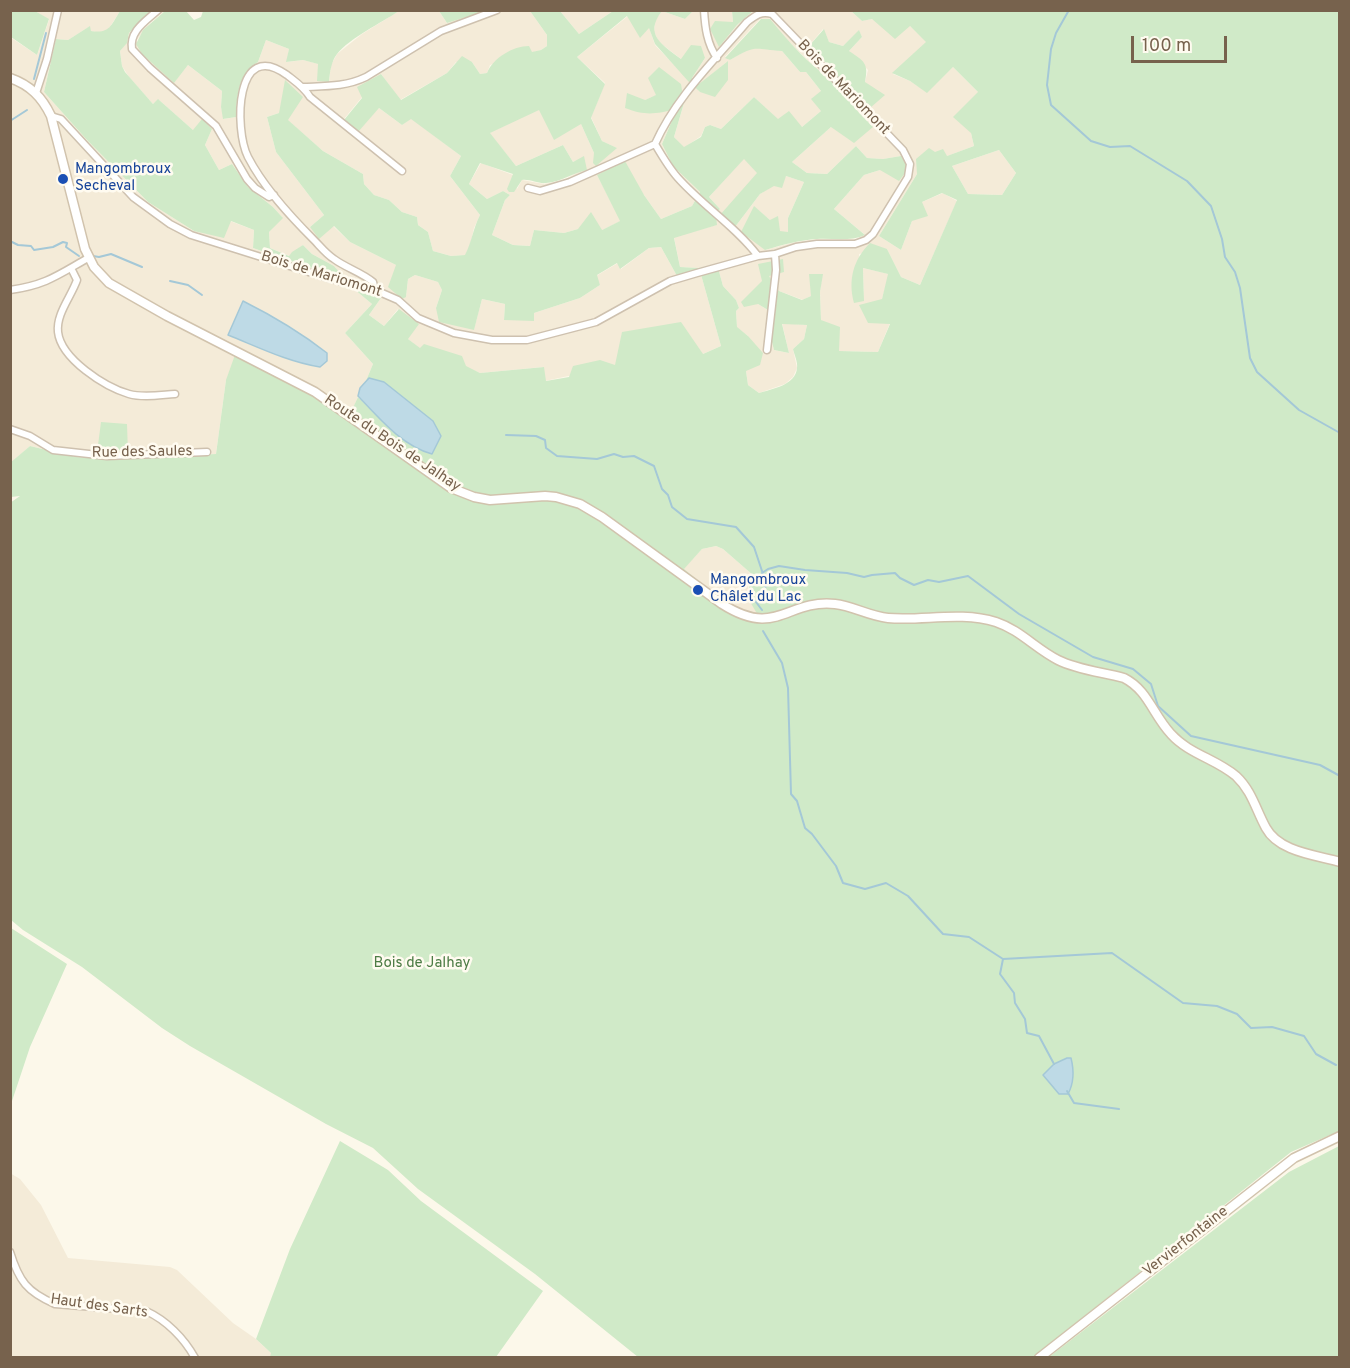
<!DOCTYPE html>
<html>
<head>
<meta charset="utf-8">
<style>
	body { margin:0 }
	#map { position:relative; width:1350px; height:1368px; overflow:hidden; background:#fcf8ea; font-family:Overpass,sans-serif }
	canvas { display:block }
	.frame { position:absolute; inset:0; border:12px solid #77624d; pointer-events:none }
	.scale { position:absolute; left:1131px; top:36px; width:96px; height:27px; box-sizing:border-box; border:3px solid #77624d; border-top:0; padding-left:8px; font-size:18px; line-height:21px; white-space:nowrap; color:#77624d; -webkit-text-stroke:4px #fffbf0; paint-order:stroke }
</style>
</head>
<body>
<div id="map">
<canvas width="1350" height="1368"></canvas>
<div class="frame"></div>
<div class="scale">100 m</div>
</div>
<script>
const c = document.querySelector('canvas').getContext('2d');
c.lineJoin = 'round';
function fillPath(path, color) { c.fillStyle = color; c.fill(path, 'evenodd'); }
function stroke(path, color, width, dash) { c.strokeStyle = color; c.lineWidth = width; c.lineCap = dash ? 'butt' : 'round'; c.setLineDash(dash || []); c.stroke(path); }
function label(font, color, halo, rows, align = 'center') {
  c.font = font + ' Overpass,sans-serif'; c.lineWidth = 5; c.setLineDash([]); c.textBaseline = 'middle'; c.strokeStyle = halo; c.fillStyle = color; for (const [text, x, y, turn = 0] of rows) {
    c.save(); c.translate(x, y); c.rotate((+turn || 0) * Math.PI / 180); c.textAlign = isNaN(turn) ? turn : align; if (halo) c.strokeText(text, 0, 0); c.fillText(text, 0, 0); c.restore();
  }
}
const residential = new Path2D(`
	M 35,11 L 120,11 L 108,30 L 101,33 L 91,31 L 89,27 L 68,40 L 56,39 L 44,92 L 87,140 L 148,202 L 194,231 L 230,221 L 254,230 L 253,248 L 342,279 L 372,304 L 345,333 L 373,364 L 365,383 L 360,388 L 358,397 L 350,415 L 226,380 L 216,454 L 108,459 L 76,457 L 30,446 L 11,463 L 10,37 L 37,55 L 49,20 Z
	M 151,11 L 165,11 L 149,24 L 136,41 L 174,82 L 188,65 L 222,91 L 221,107 L 224,119 L 236,117 L 243,74 L 249,67 L 258,62 L 266,40 L 289,49 L 287,62 L 303,60 L 319,64 L 329,82 L 331,65 L 337,54 L 362,34 L 399,11 L 439,11 L 447,23 L 478,12 L 477,11 L 530,11 L 547,35 L 547,46 L 541,50 L 490,65 L 487,73 L 480,74 L 472,62 L 456,62 L 447,73 L 400,100 L 381,74 L 344,119 L 379,108 L 402,125 L 411,118 L 461,156 L 450,176 L 480,215 L 474,228 L 470,246 L 466,255 L 451,256 L 433,251 L 428,232 L 418,225 L 417,217 L 402,212 L 389,200 L 374,195 L 364,184 L 363,174 L 323,151 L 279,113 L 267,117 L 276,152 L 324,215 L 310,227 L 333,226 L 350,242 L 396,265 L 406,297 L 408,279 L 415,275 L 438,282 L 442,290 L 436,308 L 474,329 L 482,299 L 505,304 L 504,320 L 534,320 L 534,313 L 580,298 L 600,285 L 596,276 L 618,263 L 621,269 L 649,248 L 661,247 L 677,276 L 700,271 L 721,346 L 703,354 L 615,366 L 545,381 L 543,367 L 480,373 L 420,349 L 408,339 L 398,309 L 384,326 L 369,315 L 381,298 L 360,282 L 339,273 L 334,266 L 312,254 L 303,245 L 289,256 L 270,248 L 269,232 L 282,217 L 273,207 L 248,187 L 232,164 L 219,170 L 205,145 L 212,129 L 194,131 L 159,100 L 153,104 L 129,77 L 122,66 L 120,51 L 126,43 L 129,33 Z
	M 560,11 L 613,11 L 579,34 Z
	M 662,11 L 685,19 L 693,11 L 732,11 L 733,22 L 719,46 L 737,25 L 753,11 L 851,11 L 862,21 L 871,19 L 910,26 L 927,42 L 893,74 L 910,81 L 927,92 L 953,67 L 979,93 L 971,133 L 974,146 L 918,167 L 917,174 L 879,236 L 901,250 L 912,221 L 922,202 L 943,193 L 957,201 L 920,285 L 901,277 L 887,249 L 859,254 L 864,301 L 863,268 L 889,274 L 882,299 L 890,323 L 878,352 L 839,351 L 821,320 L 820,292 L 822,274 L 811,296 L 803,300 L 779,291 L 768,275 L 783,259 L 762,281 L 758,304 L 768,310 L 767,322 L 774,350 L 789,353 L 782,323 L 807,325 L 804,339 L 793,349 L 797,368 L 793,377 L 785,384 L 759,393 L 748,385 L 746,371 L 748,336 L 737,328 L 736,311 L 739,308 L 736,300 L 723,286 L 717,264 L 698,268 L 680,267 L 674,237 L 716,225 L 698,202 L 702,197 L 717,212 L 720,209 L 709,197 L 744,158 L 758,173 L 735,227 L 760,194 L 786,176 L 804,182 L 788,218 L 788,232 L 780,232 L 770,220 L 754,207 L 765,250 L 795,242 L 818,239 L 857,239 L 864,234 L 834,209 L 864,175 L 880,170 L 901,156 L 883,159 L 867,158 L 856,146 L 827,174 L 807,173 L 792,162 L 831,127 L 873,127 L 854,107 L 847,96 L 847,88 L 865,82 L 868,70 L 849,51 L 862,37 L 859,31 L 843,46 L 829,42 L 823,29 L 809,46 L 837,74 L 832,81 L 821,73 L 788,41 L 769,19 L 760,19 L 725,57 L 730,60 L 748,49 L 758,47 L 782,51 L 800,72 L 806,72 L 821,91 L 821,111 L 802,127 L 778,120 L 754,97 L 721,129 L 710,125 L 705,127 L 701,136 L 684,148 L 674,137 L 684,103 L 657,95 L 626,108 L 677,109 L 662,144 L 673,166 L 700,192 L 692,206 L 661,219 L 644,195 L 597,175 L 621,221 L 602,230 L 578,229 L 564,233 L 534,230 L 530,246 L 513,245 L 492,235 L 505,200 L 510,195 L 503,191 L 487,199 L 469,184 L 481,163 L 513,175 L 517,189 L 522,180 L 544,184 L 564,180 L 578,172 L 584,157 L 573,162 L 563,145 L 516,166 L 489,133 L 539,109 L 581,124 L 594,153 L 616,148 L 602,141 L 591,117 L 605,83 L 577,57 L 628,16 L 640,37 L 649,27 L 655,45 L 700,92 L 728,61 L 699,85 L 692,78 L 705,58 L 681,59 L 659,42 L 654,32 L 655,19 Z
	M 999,150 L 1016,173 L 1002,195 L 968,194 L 952,166 Z
	M 716,546 L 723,549 L 754,576 L 748,587 L 759,615 L 743,611 L 728,603 L 683,569 L 702,549 Z
	M 10,1173 L 20,1179 L 41,1205 L 68,1258 L 170,1267 L 177,1270 L 233,1323 L 256,1339 L 272,1354 L 270,1357 L 11,1357 Z`);
const green = new Path2D(`
	M 10,11 L 35,11 L 49,19 L 37,55 L 11,37 Z
	M 120,11 L 151,11 L 129,33 L 127,43 L 120,51 L 122,66 L 125,72 L 153,104 L 158,99 L 193,130 L 202,119 L 212,129 L 205,145 L 219,170 L 232,164 L 248,187 L 273,207 L 283,218 L 269,232 L 270,248 L 289,256 L 292,252 L 303,245 L 312,254 L 334,266 L 340,273 L 371,288 L 381,298 L 369,315 L 384,326 L 399,309 L 419,324 L 408,339 L 420,348 L 424,344 L 462,356 L 466,366 L 480,373 L 544,367 L 546,381 L 569,377 L 573,366 L 600,360 L 615,365 L 622,332 L 681,322 L 703,354 L 721,346 L 700,271 L 677,276 L 661,247 L 649,248 L 620,269 L 617,263 L 597,275 L 600,285 L 580,298 L 534,313 L 534,321 L 504,320 L 505,304 L 482,299 L 474,330 L 439,322 L 436,308 L 442,290 L 438,282 L 415,275 L 408,279 L 406,297 L 402,299 L 388,287 L 396,265 L 350,242 L 334,226 L 319,239 L 310,227 L 324,215 L 276,152 L 267,117 L 279,113 L 285,80 L 303,97 L 288,120 L 323,151 L 363,174 L 364,184 L 374,195 L 389,200 L 402,212 L 417,217 L 418,225 L 428,232 L 433,251 L 451,256 L 465,255 C 472,242 473,228 480,215 L 450,176 L 461,156 L 411,119 L 402,125 L 379,108 L 358,132 L 344,120 L 362,98 L 357,87 L 381,74 L 401,100 L 447,73 L 462,56 L 472,62 L 480,74 L 487,73 C 493,58 513,46 529,46 L 532,52 L 541,50 L 547,46 L 547,35 L 530,11 L 560,11 L 579,34 L 613,11 L 693,11 L 685,19 L 662,11 C 643,35 663,45 681,59 L 691,45 L 701,46 L 705,58 L 692,78 L 699,84 L 728,61 L 728,80 L 715,97 L 700,92 L 688,81 L 655,44 L 649,28 L 640,38 L 627,16 L 577,57 L 605,84 L 591,118 L 602,141 L 617,148 L 596,166 L 593,163 L 594,153 L 581,124 L 554,140 L 539,110 L 490,133 L 516,166 L 563,145 L 573,162 L 584,156 L 587,170 C 572,173 561,182 546,183 C 538,184 531,179 522,180 L 514,192 L 509,192 L 507,189 L 513,174 L 480,163 L 469,184 L 487,199 L 503,191 L 510,195 L 505,200 L 492,235 L 513,245 L 530,246 L 534,230 L 564,233 L 578,229 L 591,212 L 602,230 L 620,221 L 597,175 L 625,161 L 644,195 L 661,219 L 692,206 L 700,192 L 673,166 L 662,144 L 677,109 C 655,114 646,116 625,108 L 627,93 L 645,100 L 656,95 L 648,78 L 659,67 L 681,84 L 684,103 L 674,137 L 684,147 L 701,137 L 705,127 L 710,125 L 721,129 L 754,97 L 778,119 L 789,111 L 802,127 L 821,111 L 811,99 L 821,91 L 806,72 L 800,72 L 782,51 C 753,49 757,44 730,60 L 725,58 L 761,19 L 770,19 C 788,41 808,64 832,80 L 837,74 L 809,46 L 824,29 L 829,42 L 843,46 L 859,30 L 862,37 L 849,51 C 864,61 869,63 865,82 L 885,95 L 870,108 L 847,88 C 847,104 863,116 873,127 L 854,143 L 831,127 L 792,162 L 807,173 L 827,174 L 856,146 L 867,158 L 883,159 L 901,156 L 906,165 L 905,173 L 899,181 L 880,170 L 864,175 L 834,209 L 865,235 C 849,242 834,238 817,239 C 800,240 782,245 765,250 L 741,232 L 754,206 L 770,220 L 778,216 L 780,231 L 788,232 L 788,218 L 804,182 L 786,176 L 782,188 L 774,186 L 760,194 L 735,227 L 720,215 L 757,173 L 744,159 L 709,197 L 720,209 L 717,212 L 703,198 L 698,202 L 716,216 L 717,225 L 674,238 L 680,267 L 699,268 L 717,264 L 723,286 L 736,300 L 739,308 L 736,311 L 737,327 L 748,336 L 763,353 L 760,365 L 746,371 L 748,385 L 759,393 C 772,389 796,385 797,368 C 798,362 794,354 793,349 L 804,339 L 807,325 L 782,324 L 789,353 L 774,350 L 767,322 L 768,310 L 758,304 L 744,307 L 741,302 L 762,281 L 758,264 L 783,259 L 784,272 L 769,276 L 779,291 L 802,300 L 811,296 L 809,274 L 823,274 L 820,292 L 821,320 L 840,327 L 839,351 L 878,352 L 890,324 L 868,323 L 859,305 L 882,299 L 888,274 L 863,268 L 864,301 L 854,303 C 848,280 853,260 870,243 L 887,249 L 901,277 L 920,285 L 957,200 L 942,193 L 922,202 L 928,216 L 912,221 L 901,250 L 879,236 L 917,174 L 916,159 L 929,148 L 935,152 L 943,149 L 947,156 L 974,146 L 971,133 L 953,117 L 978,92 L 953,67 L 927,93 L 910,81 L 892,73 L 926,42 L 910,26 L 895,39 L 872,19 L 862,21 L 851,11 L 1339,11 L 1339,1131 L 1291,1152 L 1033,1357 L 638,1357 L 535,1274 L 418,1189 L 373,1148 L 326,1124 L 190,1046 L 162,1028 L 82,967 L 23,930 L 11,920 L 10,503 L 20,496 L 11,497 L 10,463 L 30,446 L 76,457 L 108,459 L 216,454 L 226,380 L 236,352 L 350,414 L 358,397 L 392,431 L 432,454 L 440,436 L 433,421 L 370,378 L 365,383 L 373,364 L 345,333 L 372,304 L 342,279 L 253,248 L 254,230 L 231,221 L 224,238 L 194,231 L 148,202 L 87,140 L 44,92 L 56,39 L 68,40 L 90,26 L 91,31 C 110,34 111,25 120,11 ZM 999,150 L 1016,173 L 1002,195 L 968,194 L 952,166 ZM 716,546 L 723,549 L 754,576 C 744,595 748,598 758,615 C 729,609 707,587 684,569 L 702,549 Z
	M 203,11 L 203,10 L 399,11 C 381,23 350,38 337,54 C 331,62 330,72 329,82 L 317,81 L 318,64 L 303,60 L 286,62 L 289,49 L 266,40 L 258,62 C 238,73 237,96 236,117 L 223,119 L 221,107 L 222,91 L 188,65 L 174,83 L 142,54 L 136,44 L 143,30 L 165,11 L 186,11 L 194,20 L 201,17 Z
	M 439,11 L 477,11 L 479,13 L 447,23 Z
	M 732,11 L 753,11 L 737,25 L 719,47 L 710,29 L 715,21 L 733,22 Z
	M 101,422 L 127,424 L 128,453 L 97,453 Z
	M 11,928 L 67,964 L 30,1047 L 11,1104 Z
	M 340,1141 L 388,1170 L 421,1201 L 543,1291 L 496,1357 L 270,1357 L 271,1353 L 256,1339 L 290,1249 Z
	M 1339,1146 L 1339,1357 L 1049,1357 L 1289,1172 Z`);
const water = new Path2D(`
	M 243,301 C 273,316 300,332 327,353 L 327,361 L 320,367 C 288,362 258,347 228,335 Z
	M 369,378 L 384,382 L 433,421 L 441,436 L 432,454 C 402,446 379,418 358,396 L 360,388 Z
	M 1067,1058 L 1071,1058 C 1074,1070 1074,1083 1068,1094 L 1059,1094 L 1043,1075 L 1054,1064 Z`);
const stream = new Path2D(`
	M 1069,10 L 1056,33 L 1051,49 L 1047,85 L 1051,105 L 1091,141 L 1110,147 L 1130,146 L 1187,181 L 1211,206 L 1222,239 L 1225,257 L 1235,272 L 1240,288 L 1250,358 L 1257,372 L 1299,410 L 1340,433
	M 34,79 L 46,33
	M 10,121 L 27,110
	M 10,241 L 18,245 L 31,246 L 34,250 L 53,247 L 63,242 L 67,243 L 66,247 L 79,256
	M 93,256 L 99,257 L 111,254 L 142,267
	M 170,281 L 188,285 L 202,295
	M 506,435 L 536,436 L 545,440 L 546,448 L 557,456 L 597,459 L 614,454 L 623,457 L 634,456 L 654,466 L 662,489 L 668,495 L 672,507 L 687,519 L 736,527 L 754,547 L 766,583 L 765,589 L 760,594 L 756,602 L 762,610
	M 762,573 L 768,569 L 779,566 L 805,570 L 847,573 L 864,577 L 872,575 L 895,573 L 900,578 L 914,585 L 928,580 L 939,582 L 968,576 L 1019,614 L 1093,657 L 1133,669 L 1151,684 L 1158,706 L 1191,736 L 1320,765 L 1340,776
	M 763,631 L 782,663 L 788,688 L 791,794 L 797,801 L 805,828 L 812,834 L 836,866 L 843,883 L 865,889 L 886,883 L 908,896 L 943,934 L 969,937 L 1003,959 L 1000,974 L 1014,993 L 1015,1003 L 1025,1019 L 1027,1033 L 1039,1036 L 1054,1064
	M 1003,959 L 1112,953 L 1183,1003 L 1217,1006 L 1237,1014 L 1251,1028 L 1272,1027 L 1304,1036 L 1316,1054 L 1336,1065
	M 1067,1091 L 1074,1103 L 1119,1109`);
const minor = new Path2D(`
	M 158,10 C 146,21 129,31 132,49 L 150,68 L 216,126 L 247,179 L 255,188 L 269,197 L 274,195
	M 704,10 C 705,27 707,44 717,58
	M 303,87 C 326,86 345,87 366,77 L 441,31 L 497,10
	M 36,93 L 47,59 L 58,10
	M 51,116 L 61,119 L 133,197 L 170,224 L 191,235 L 331,279 L 375,290 L 398,300 L 418,318 L 454,333 L 492,340 L 527,340 L 596,322 L 670,281 L 697,273 L 758,256 L 775,254 L 796,247 L 817,244 L 855,244 L 866,240 L 873,234 L 908,177 L 910,164 L 903,150 L 772,14 C 761,11 756,15 747,22 C 714,61 676,97 655,144 L 570,182 L 540,191 L 528,188
	M 655,144 C 662,156 669,168 678,178 C 703,206 735,226 758,256
	M 71,268 L 77,280 C 71,297 56,314 58,332 C 61,359 105,387 129,394 C 143,398 160,395 175,394
	M 10,290 C 46,285 58,275 88,258
	M 375,290 L 373,282 C 361,272 346,268 334,259 C 326,254 320,246 314,240 C 290,216 264,188 248,157 C 234,129 235,37 287,75 C 296,82 304,87 310,97 L 402,171
	M 767,350 L 776,270 L 775,254
	M 10,429 L 30,436 L 53,450 L 107,456 L 207,452
	M 10,1252 C 19,1281 27,1292 55,1304 L 146,1311 C 166,1320 184,1338 195,1358`);
const secondary = new Path2D(`
	M 10,78 C 30,85 42,97 51,116 L 85,249 L 94,267 L 109,283 L 167,316 L 315,392 L 451,488 L 474,497 L 490,500 L 545,496 L 556,497 L 580,504 L 602,517 L 722,604 C 777,639 786,599 835,604 C 853,606 869,616 888,618 C 924,621 960,611 996,622 C 1020,630 1036,649 1058,660 C 1078,670 1102,672 1124,678 C 1148,690 1153,715 1171,734 C 1189,754 1216,759 1236,776 C 1252,791 1256,810 1266,828 C 1279,852 1316,855 1340,862
	M 1039,1358 L 1294,1158 L 1340,1136`);
const markers = [
	[63,179,6,"#1a4fb4"],
	[698,590,6,"#1a4fb4"]
];
const streetNames = [
	["Bois de Mariomont",843,88,46],
	["Bois de Mariomont",321,275,17],
	["Route du Bois de Jalhay",392,444,34],
	["Rue des Saules",142,453,-1],
	["Vervierfontaine",1186,1242,-38],
	["Haut des Sarts",99,1307,8]
];
const transitNames = [
	["Mangombroux",75,170],
	["Secheval",75,187],
	["Mangombroux",710,581],
	["Châlet du Lac",710,598]
];
const parkNames = [
	["Bois de Jalhay",422,964]
];
fillPath(residential, '#f4ebd8');
fillPath(green, '#d0eac8');
fillPath(water, '#bedae6');
stroke(water, '#a4c8d7', 1.5);
stroke(stream, '#a4c8d7', 2);
stroke(minor, '#cec1af', 9);
stroke(secondary, '#d1c3ad', 11);
stroke(minor, '#fff', 6);
stroke(secondary, '#fff', 8);
for (const [x, y, r, color] of markers) { const dot = new Path2D(); dot.arc(x, y, r, 0, 2 * Math.PI); c.fillStyle = color; c.fill(dot); stroke(dot, '#fffbf0', 2); }
label('15px', '#77624d', '#fffbf0', streetNames);
label('15px', '#164399', '#fffbf0', transitNames, 'left');
label('15px', '#4d7c45', '#fffbf0', parkNames);
</script>
</body>
</html>
